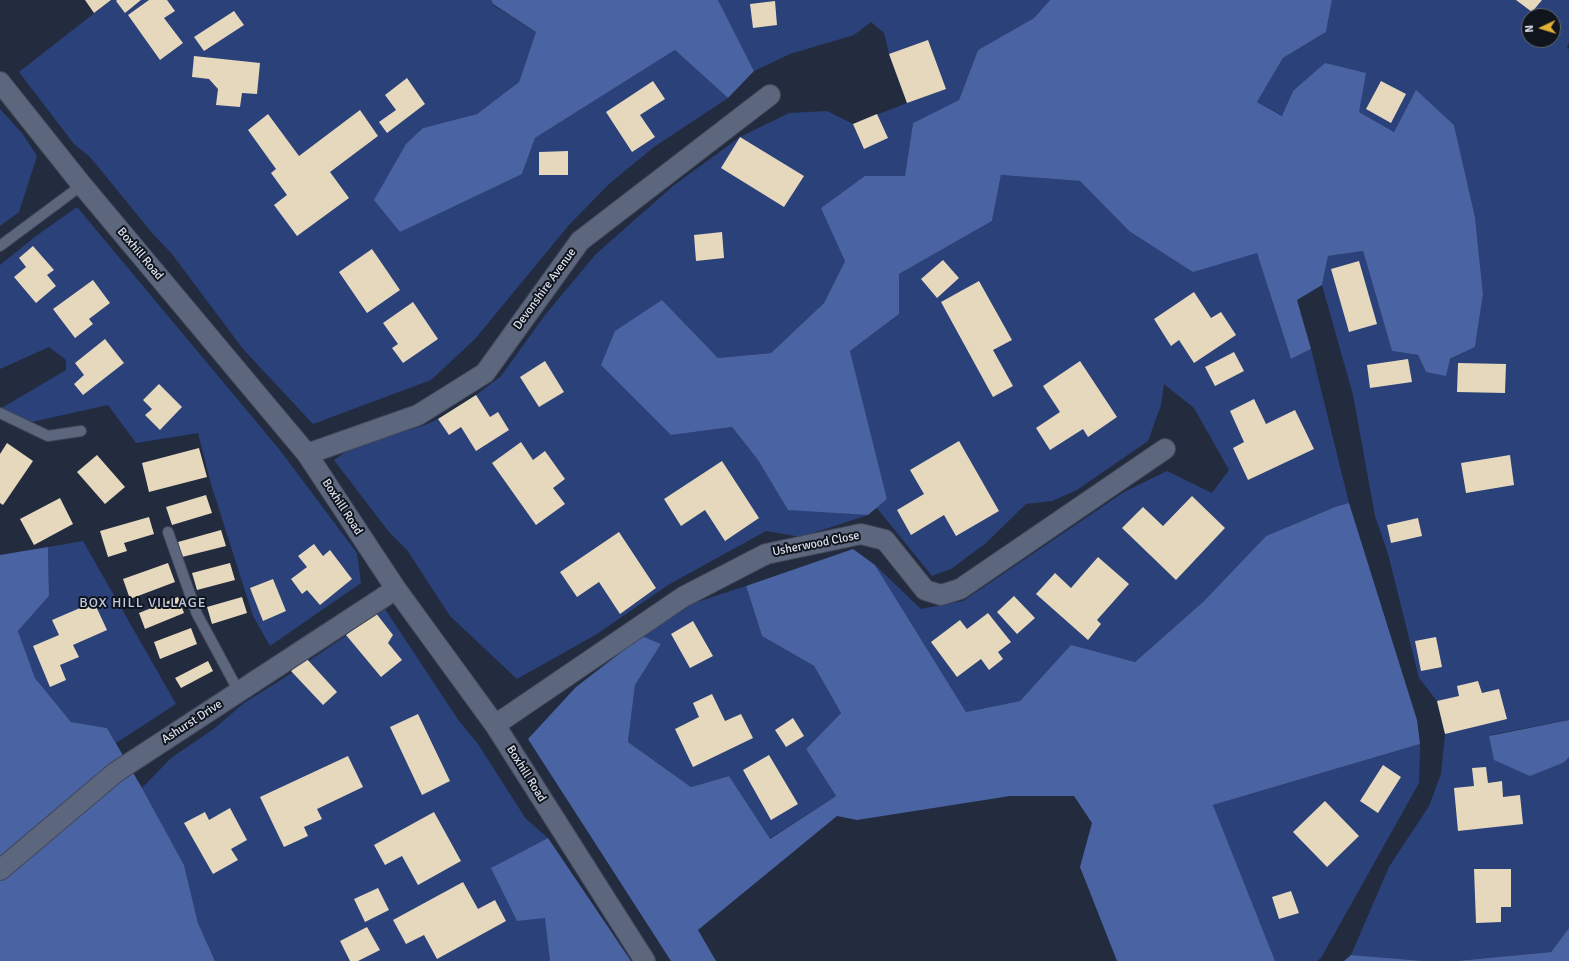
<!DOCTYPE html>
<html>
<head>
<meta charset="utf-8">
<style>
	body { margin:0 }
	#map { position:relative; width:1569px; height:961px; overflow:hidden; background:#232b3f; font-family:Signika,sans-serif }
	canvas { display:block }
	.north { position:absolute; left:1521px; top:8px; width:40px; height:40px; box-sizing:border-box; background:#10141d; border:1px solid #616670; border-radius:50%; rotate:266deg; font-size:11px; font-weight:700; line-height:16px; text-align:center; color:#dae0ed }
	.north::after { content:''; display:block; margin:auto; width:14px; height:18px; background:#e0b034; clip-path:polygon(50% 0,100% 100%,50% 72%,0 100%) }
</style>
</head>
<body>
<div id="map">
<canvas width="1569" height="961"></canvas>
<div class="north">N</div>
</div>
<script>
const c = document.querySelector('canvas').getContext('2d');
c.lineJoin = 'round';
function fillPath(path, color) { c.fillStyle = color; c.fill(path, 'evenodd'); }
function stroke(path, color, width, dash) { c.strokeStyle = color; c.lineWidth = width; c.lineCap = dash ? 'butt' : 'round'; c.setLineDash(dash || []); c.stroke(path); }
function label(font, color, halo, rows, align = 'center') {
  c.font = font + ' Signika,sans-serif'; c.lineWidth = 4; c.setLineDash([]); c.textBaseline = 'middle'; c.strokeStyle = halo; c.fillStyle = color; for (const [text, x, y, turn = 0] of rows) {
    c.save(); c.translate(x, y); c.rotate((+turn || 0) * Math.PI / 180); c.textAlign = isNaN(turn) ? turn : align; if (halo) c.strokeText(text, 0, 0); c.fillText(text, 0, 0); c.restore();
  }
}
const green = new Path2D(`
	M 111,0 L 491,0 L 493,5 L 536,32 L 519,82 L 477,114 L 423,128 L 522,174 L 535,138 L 675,50 L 728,98 L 654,147 L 609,184 L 569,225 L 475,339 L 431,380 L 313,424 L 243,349 L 172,254 L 153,234 L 90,157 L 74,144 L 19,72 Z
	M 718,0 L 1050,0 L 1034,18 L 978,50 L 959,100 L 913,123 L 905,176 L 865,176 L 845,261 L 824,303 L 771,353 L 718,358 L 662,300 L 671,435 L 732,427 L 758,460 L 788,509 L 868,515 L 801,537 L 766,531 L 668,585 L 597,634 L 517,679 L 450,616 L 407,550 L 389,532 L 334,460 L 353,447 L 425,425 L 438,419 L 476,395 L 501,376 L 545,315 L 596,254 L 673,186 L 740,137 L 789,113 L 827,111 L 853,124 L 907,103 L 889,54 L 884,33 L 871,22 L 854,35 L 790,54 L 754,71 Z
	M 1332,0 L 1569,0 L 1569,42 L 1567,48 L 1569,49 L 1569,720 L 1490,735 L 1565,763 L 1569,757 L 1569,928 L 1551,952 L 1456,961 L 1424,961 L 1351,955 L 1389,867 L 1429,806 L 1441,774 L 1445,734 L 1437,701 L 1419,678 L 1388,554 L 1375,516 L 1353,395 L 1322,285 L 1328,256 L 1363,251 L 1392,351 L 1418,355 L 1426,372 L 1475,347 L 1483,294 L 1475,217 L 1454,125 L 1416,91 L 1394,132 L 1359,112 L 1293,91 L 1283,116 L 1257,102 L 1283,58 L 1326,32 ZM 1529,16 L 1553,16 L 1553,40 L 1529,40 Z
	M 0,109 L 22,133 L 37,156 L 19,212 L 0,226 Z
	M 1001,175 L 1080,181 L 1129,231 L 1193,271 L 1257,252 L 1291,359 L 1311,349 L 1349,503 L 1335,507 L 1266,536 L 1204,601 L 1135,662 L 1071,646 L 1020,701 L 966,712 L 875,565 L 921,609 L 963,601 L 1124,492 L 1167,471 L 1212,493 L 1229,470 L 1194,408 L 1164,384 L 1161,405 L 1148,441 L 1077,490 L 1052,501 L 1026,504 L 986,543 L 951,569 L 932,576 L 876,507 L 887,499 L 850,351 L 899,314 L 899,274 L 992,221 Z
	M 77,207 L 279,449 L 357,553 L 361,583 L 270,646 L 253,616 L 211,484 L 198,433 L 136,443 L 108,405 L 27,423 L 0,409 L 66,370 L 66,360 L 49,347 L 0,369 L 0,265 L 36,236 Z
	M 83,541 L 176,704 L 116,743 L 107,728 L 71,722 L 35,678 L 18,631 L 49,596 L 48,547 Z
	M 746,586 L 762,636 L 814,666 L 841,713 L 806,749 L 836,796 L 769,839 L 729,776 L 691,787 L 628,742 L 635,685 L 661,644 L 642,636 L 694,603 Z
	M 385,609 L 459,721 L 478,744 L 526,819 L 548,838 L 492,868 L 546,918 L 550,961 L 215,961 L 198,923 L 184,865 L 142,788 L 171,758 L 215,728 L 244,703 L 284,678 Z
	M 1420,744 L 1419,783 L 1321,958 L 1317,961 L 1274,961 L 1213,805 Z`);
const forest = new Path2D(`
	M 491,0 L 718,0 L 754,71 L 728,98 L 675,50 L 535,138 L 522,174 L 400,232 L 374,200 L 406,144 L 423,128 L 477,114 L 519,82 L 536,32 L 493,4 Z
	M 1050,0 L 1332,0 L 1326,32 L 1283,58 L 1257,102 L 1282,116 L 1293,91 L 1325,63 L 1366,73 L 1359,112 L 1394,132 L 1416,90 L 1454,125 L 1475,217 L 1483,294 L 1475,347 L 1450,359 L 1446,376 L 1426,372 L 1418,355 L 1392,351 L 1363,251 L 1328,256 L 1322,285 L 1297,300 L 1311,349 L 1291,359 L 1257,253 L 1193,272 L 1129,231 L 1080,181 L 1001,175 L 992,221 L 899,274 L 899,314 L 850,351 L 887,499 L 868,515 L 788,510 L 758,460 L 732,427 L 671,435 L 601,365 L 615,331 L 662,300 L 718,358 L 771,353 L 824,303 L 845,261 L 821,208 L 865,176 L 905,176 L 913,123 L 959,100 L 978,50 L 1034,18 Z
	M 1349,503 L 1417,720 L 1420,744 L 1213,805 L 1275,961 L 1117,961 L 1080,867 L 1092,823 L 1074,796 L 1010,796 L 857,820 L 837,816 L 698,930 L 716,961 L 671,961 L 528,739 L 576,687 L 642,636 L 661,644 L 635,685 L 628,742 L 691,787 L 729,776 L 770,839 L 836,796 L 806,749 L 841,713 L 814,666 L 762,636 L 746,586 L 853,549 L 875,565 L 966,712 L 1020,701 L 1071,645 L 1135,662 L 1204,601 L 1266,536 L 1335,507 Z
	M 48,547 L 49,596 L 18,631 L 35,678 L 71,722 L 107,728 L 142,788 L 184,865 L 198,923 L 215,961 L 0,961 L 0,555 Z
	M 1569,720 L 1569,757 L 1565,762 L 1530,776 L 1494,760 L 1489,736 Z
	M 548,838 L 631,961 L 550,961 L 545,918 L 517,921 L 491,868 Z
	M 1569,928 L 1569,961 L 1456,961 L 1551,952 Z
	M 1351,955 L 1424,961 L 1344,961 Z`);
const building = new Path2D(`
	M 85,0 L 111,0 L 94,13 Z
	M 117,0 L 141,0 L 125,13 L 116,1 Z
	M 149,0 L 167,0 L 175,11 L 164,18 L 183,43 L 160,60 L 128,15 Z
	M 1516,0 L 1542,0 L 1532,12 Z
	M 775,1 L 777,25 L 753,28 L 750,4 Z
	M 234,11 L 244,25 L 204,51 L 194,37 Z
	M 928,40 L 946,89 L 907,103 L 889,54 Z
	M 194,56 L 260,63 L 257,94 L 242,93 L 240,107 L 216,105 L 218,89 L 209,79 L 192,77 Z
	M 407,78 L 425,104 L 387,133 L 379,122 L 396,110 L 385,95 Z
	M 653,81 L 665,99 L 640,115 L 655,137 L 632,152 L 606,112 Z
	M 1381,81 L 1406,94 L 1391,123 L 1366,109 Z
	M 360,110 L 378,136 L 330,172 L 349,198 L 297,236 L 274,205 L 287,195 L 271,173 L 276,169 L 248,130 L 268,114 L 299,156 Z
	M 877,114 L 888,138 L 864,149 L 853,124 Z
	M 740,137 L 804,176 L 784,207 L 721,168 Z
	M 568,151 L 568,175 L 539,175 L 539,152 Z
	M 722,232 L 724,258 L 696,261 L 694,235 Z
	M 33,246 L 54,270 L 47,275 L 56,286 L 36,303 L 14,277 L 26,267 L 19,258 Z
	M 372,249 L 400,290 L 367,313 L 339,272 Z
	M 943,260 L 959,278 L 937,298 L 921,279 Z
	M 1359,261 L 1377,324 L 1349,332 L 1331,269 Z
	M 93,280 L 110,303 L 89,319 L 93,324 L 75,338 L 53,309 Z
	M 979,281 L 1012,340 L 993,350 L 1013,386 L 993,397 L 941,302 Z
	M 1194,292 L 1211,318 L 1221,312 L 1236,335 L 1194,363 L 1179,340 L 1171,346 L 1154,319 Z
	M 413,302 L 438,339 L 403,363 L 392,348 L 398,344 L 383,323 Z
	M 105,339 L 124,363 L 83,395 L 74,384 L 84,375 L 75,363 Z
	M 1234,352 L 1244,371 L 1215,386 L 1205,367 Z
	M 1408,359 L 1412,382 L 1370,388 L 1367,365 Z
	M 545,361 L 564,392 L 539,407 L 520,377 Z
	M 1080,361 L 1117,417 L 1088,437 L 1083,429 L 1050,450 L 1036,428 L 1060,412 L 1043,386 Z
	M 1458,363 L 1506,364 L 1505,393 L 1457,392 Z
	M 159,384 L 182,407 L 160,430 L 145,415 L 152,409 L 143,400 Z
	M 476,395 L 490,417 L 498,412 L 509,430 L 476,451 L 461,427 L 449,435 L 438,419 Z
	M 1254,399 L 1266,424 L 1295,410 L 1314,449 L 1248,480 L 1233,448 L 1244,442 L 1230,411 Z
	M 959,441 L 999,511 L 956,536 L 944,515 L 911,535 L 897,510 L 924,494 L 910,470 Z
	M 521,442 L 533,460 L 545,451 L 565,479 L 553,488 L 565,504 L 536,525 L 492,463 Z
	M 7,443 L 33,461 L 3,505 L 0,503 L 0,454 Z
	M 199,448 L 207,477 L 149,492 L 142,463 Z
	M 97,455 L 125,487 L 105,504 L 77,472 Z
	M 1510,455 L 1514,485 L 1466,493 L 1461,463 Z
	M 722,461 L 759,518 L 725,541 L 705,510 L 681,526 L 664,499 Z
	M 206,495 L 212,513 L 172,525 L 166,507 Z
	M 1192,496 L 1225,528 L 1176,580 L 1122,528 L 1143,507 L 1163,526 Z
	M 60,498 L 73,524 L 34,545 L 20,519 Z
	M 149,517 L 154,534 L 124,543 L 127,551 L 108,557 L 100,531 Z
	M 1418,518 L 1422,536 L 1391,543 L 1387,525 Z
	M 221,530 L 226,546 L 182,557 L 178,542 Z
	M 619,532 L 656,588 L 620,614 L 599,582 L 577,597 L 560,572 Z
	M 314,544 L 323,556 L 330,550 L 352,579 L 320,605 L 307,590 L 302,594 L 291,579 L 307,567 L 298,556 Z
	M 1098,557 L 1129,584 L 1097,620 L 1101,624 L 1088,640 L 1036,594 L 1055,573 L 1071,588 Z
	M 168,563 L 175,582 L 130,599 L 123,579 Z
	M 230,563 L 235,580 L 197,590 L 192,573 Z
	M 273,579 L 286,611 L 263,621 L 250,588 Z
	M 1014,596 L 1035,618 L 1017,634 L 997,612 Z
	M 178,597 L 184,613 L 145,629 L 139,613 Z
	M 242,597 L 247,613 L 212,624 L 207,607 Z
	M 94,602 L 107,630 L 73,645 L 79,657 L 60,665 L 66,680 L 50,687 L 33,646 L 59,635 L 52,620 Z
	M 375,612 L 393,635 L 388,643 L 402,660 L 381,677 L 346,635 Z
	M 988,613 L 1011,642 L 998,652 L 1003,659 L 989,670 L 981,659 L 957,677 L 931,642 L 960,620 L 967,629 Z
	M 693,621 L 713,656 L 690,668 L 671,634 Z
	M 191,628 L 197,644 L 160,659 L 154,642 Z
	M 1436,637 L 1442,667 L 1421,671 L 1415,641 Z
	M 306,658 L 337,692 L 323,705 L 291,671 Z
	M 208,661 L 213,671 L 181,688 L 175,678 Z
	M 1478,681 L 1482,693 L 1499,689 L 1507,719 L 1445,734 L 1437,701 L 1459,696 L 1457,686 Z
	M 712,694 L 725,721 L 741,714 L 753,738 L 693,767 L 675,729 L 699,717 L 693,703 Z
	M 418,714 L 450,781 L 422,795 L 390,727 Z
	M 793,718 L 804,736 L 786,747 L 775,730 Z
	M 769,755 L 798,804 L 771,820 L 743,770 Z
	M 348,756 L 363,787 L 317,809 L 322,819 L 304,827 L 308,836 L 284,847 L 260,797 Z
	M 1383,765 L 1401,777 L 1378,813 L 1360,801 Z
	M 1486,767 L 1488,783 L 1502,781 L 1503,797 L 1520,795 L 1523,824 L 1458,831 L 1454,788 L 1474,786 L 1472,768 Z
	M 1325,801 L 1359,836 L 1327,867 L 1293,832 Z
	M 230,808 L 247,840 L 231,849 L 238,860 L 213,874 L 184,823 L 205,812 L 209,820 Z
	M 434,812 L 461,861 L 418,885 L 402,856 L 385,865 L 374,845 Z
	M 1474,869 L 1511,869 L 1511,907 L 1501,907 L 1501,922 L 1476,923 Z
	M 463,882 L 478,909 L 495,900 L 506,921 L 437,959 L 424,935 L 406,944 L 393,920 Z
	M 378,888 L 389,910 L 365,922 L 354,899 Z
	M 1291,891 L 1299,913 L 1279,919 L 1272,897 Z
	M 367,927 L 380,950 L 358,961 L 350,961 L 340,941 Z`);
const service = new Path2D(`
	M 0,246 L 82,185
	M 0,413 L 48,436 L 81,431
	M 168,532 L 197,614 L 239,692`);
const minor = new Path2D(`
	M 0,82 L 82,185 L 307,454 L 396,589 L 495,725 L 645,961
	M 307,454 L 418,415 L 485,373 L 580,241 L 770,95
	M 495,725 L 683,597 L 766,554 L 861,534 L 885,540 L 925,590 L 941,595 L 960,589 L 1165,449
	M 0,870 L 116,772 L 396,589`);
const streetNames = [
	["Boxhill Road",140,254,50],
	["Devonshire Avenue",545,289,-54],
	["Boxhill Road",342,507,57],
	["Usherwood Close",816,544,-11],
	["Ashurst Drive",192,722,-33],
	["Boxhill Road",526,774,58]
];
const quarterNames = [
	["BOX HILL VILLAGE",143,603]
];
fillPath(green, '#2b417a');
fillPath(forest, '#4963a3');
fillPath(building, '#e5d8bd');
stroke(service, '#42485a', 12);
stroke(minor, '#42485a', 22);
stroke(service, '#5c667d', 10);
stroke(minor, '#5c667d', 20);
label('12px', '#dae0ed', '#10141d', streetNames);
c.letterSpacing = '1px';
label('14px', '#bdc9e3', '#10141d', quarterNames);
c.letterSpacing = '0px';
</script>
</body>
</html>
